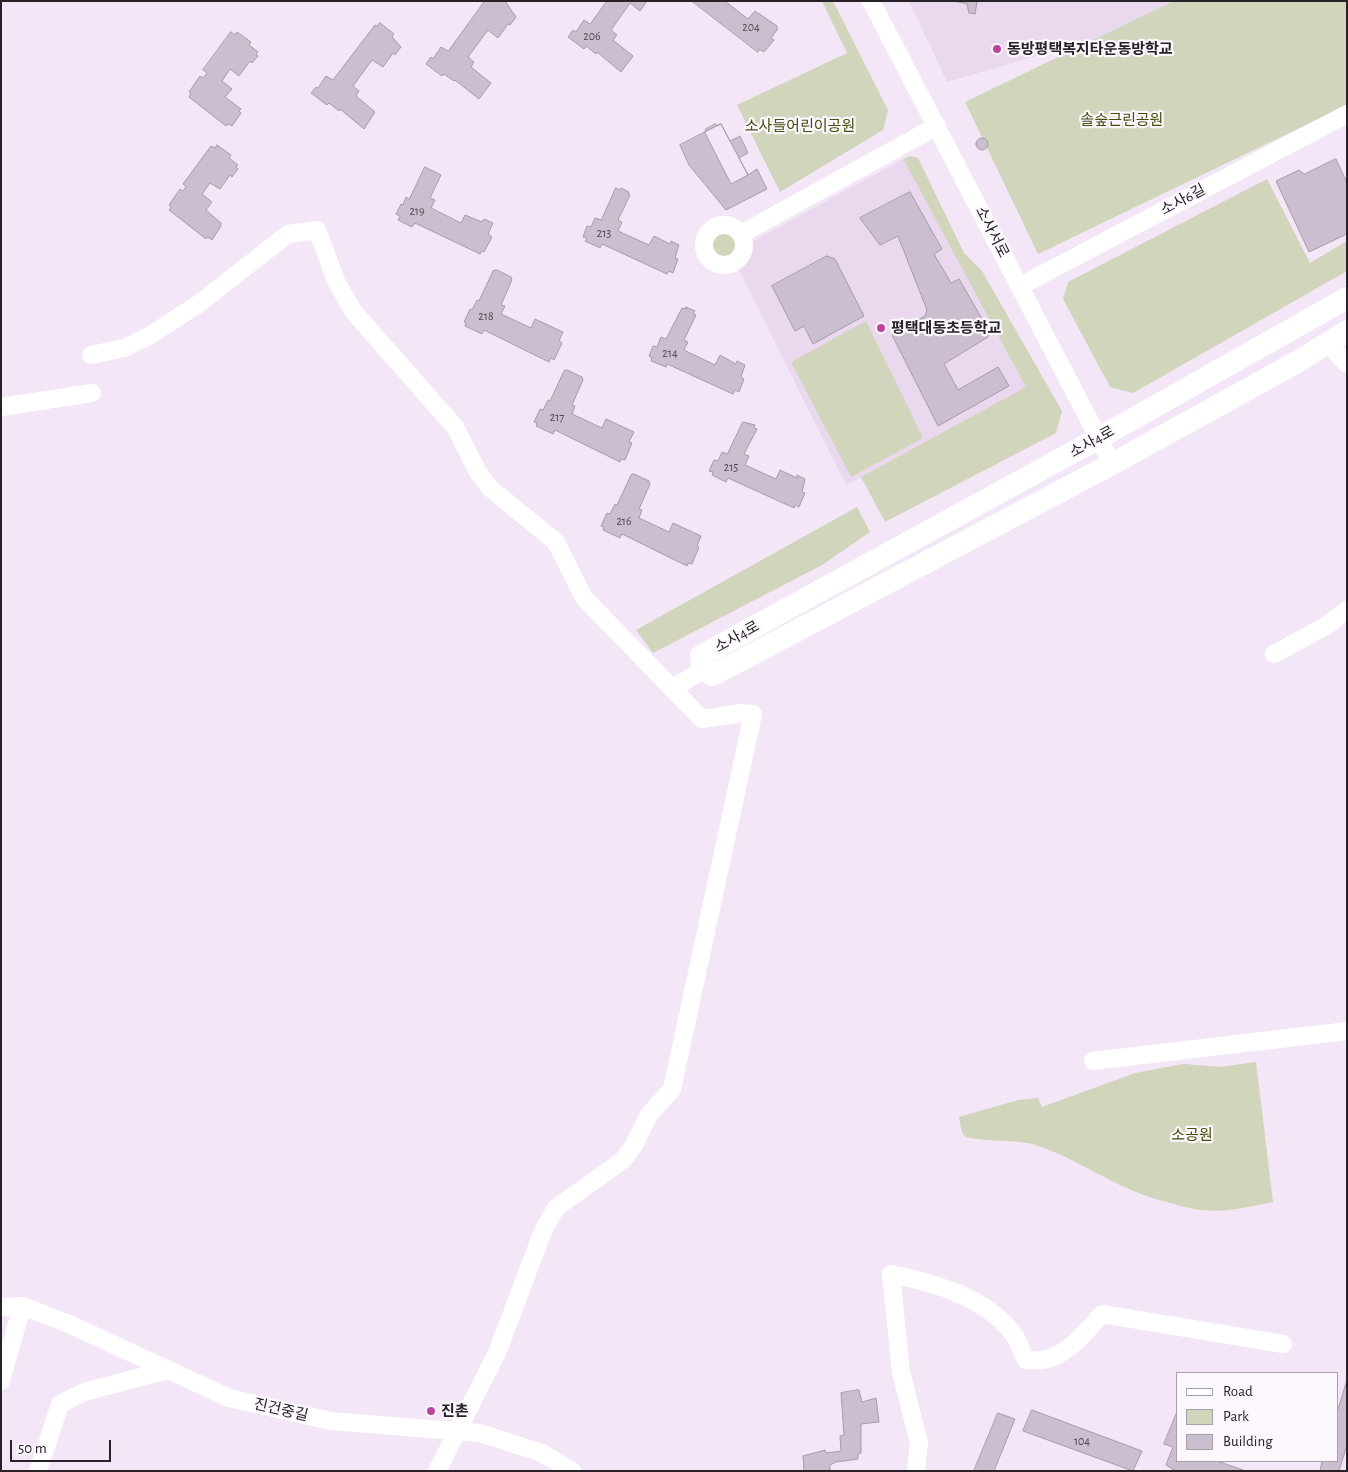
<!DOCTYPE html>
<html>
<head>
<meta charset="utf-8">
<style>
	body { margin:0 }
	#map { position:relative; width:1348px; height:1472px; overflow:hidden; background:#f3e6f6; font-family:"Alegreya Sans",sans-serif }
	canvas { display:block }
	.frame { position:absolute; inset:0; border:2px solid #262228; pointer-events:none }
	.legend { position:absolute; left:1176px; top:1372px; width:162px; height:90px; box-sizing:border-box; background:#fcf6fd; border:1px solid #a6a1a8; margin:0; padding:6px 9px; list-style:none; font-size:15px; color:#262228 }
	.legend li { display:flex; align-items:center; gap:10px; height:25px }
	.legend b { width:25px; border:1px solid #a6a1a8 }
	.scale { position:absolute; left:10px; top:1440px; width:101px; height:22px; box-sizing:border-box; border:2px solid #262228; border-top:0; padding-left:6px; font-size:15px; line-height:18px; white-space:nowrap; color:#262228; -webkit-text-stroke:4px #fcf6fd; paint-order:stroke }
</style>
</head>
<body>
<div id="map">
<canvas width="1348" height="1472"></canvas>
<div class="frame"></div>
<ul class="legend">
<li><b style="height:6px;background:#fff"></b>Road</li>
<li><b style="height:14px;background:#d0d5bb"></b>Park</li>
<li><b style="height:14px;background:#cbbece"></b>Building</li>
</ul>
<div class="scale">50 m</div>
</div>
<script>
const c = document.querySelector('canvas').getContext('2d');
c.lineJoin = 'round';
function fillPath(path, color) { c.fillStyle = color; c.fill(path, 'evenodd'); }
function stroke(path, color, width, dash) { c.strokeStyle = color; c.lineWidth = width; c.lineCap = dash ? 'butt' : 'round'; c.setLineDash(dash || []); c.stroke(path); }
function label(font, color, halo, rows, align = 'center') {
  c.font = font + ' "Alegreya Sans","Noto Sans KR",sans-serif'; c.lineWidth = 4.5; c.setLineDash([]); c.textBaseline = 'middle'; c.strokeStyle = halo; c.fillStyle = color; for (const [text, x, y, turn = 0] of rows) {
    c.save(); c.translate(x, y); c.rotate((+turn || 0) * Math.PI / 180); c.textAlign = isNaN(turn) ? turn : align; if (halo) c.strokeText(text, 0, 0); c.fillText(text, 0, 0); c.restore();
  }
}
const built = new Path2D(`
	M 909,1 L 1183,1 L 1179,15 L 947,82 Z
	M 903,159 L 1027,388 L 846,485 L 738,268 L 747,259 L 752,242 Z`);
const green = new Path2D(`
	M 822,1 L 833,1 L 888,110 L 883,130 L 780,192 L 737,105 L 847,53 Z
	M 1174,1 L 1347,1 L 1347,105 L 1038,254 L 965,102 Z
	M 910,156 L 918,158 L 964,253 L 982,271 L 1062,411 L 1056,433 L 885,522 L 861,477 L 1026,387 L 903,159 Z
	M 1267,179 L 1310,263 L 1347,241 L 1347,271 L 1133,393 L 1110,387 L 1063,299 L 1068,282 Z
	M713 245a11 11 0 1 1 22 0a11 11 0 1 1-22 0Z
	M 866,321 L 923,438 L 851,477 L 791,362 Z
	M 857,507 L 870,532 L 822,565 L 653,653 L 636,630 Z
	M 1256,1062 L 1273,1202 C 1248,1207 1220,1214 1194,1209 C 1168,1203 1138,1195 1114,1182 C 1086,1168 1062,1153 1032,1144 C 1019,1140 969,1141 964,1136 C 961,1131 960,1123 959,1117 L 1018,1100 L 1038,1098 L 1042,1107 L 1135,1073 L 1184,1064 L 1220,1067 Z`);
const building = new Path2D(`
	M 485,1 L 505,1 L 516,17 L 510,25 L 508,24 L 498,38 L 488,30 L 468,57 L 474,62 L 471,67 L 491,83 L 479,99 L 455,80 L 454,81 L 444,74 L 442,76 L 426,64 L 431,57 L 433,59 L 441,47 L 448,51 Z
	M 607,1 L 647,1 L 640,11 L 630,3 L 611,30 L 617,35 L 613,40 L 633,56 L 621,72 L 597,52 L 596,54 L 586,46 L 584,49 L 568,37 L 573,30 L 576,32 L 584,20 L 590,24 Z
	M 692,1 L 725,1 L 748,19 L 755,11 L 777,26 L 777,30 L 771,38 L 774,40 L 764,52 L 759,49 L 758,52 Z
	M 953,1 L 977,1 L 975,14 L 969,13 L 967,4 Z
	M 380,23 L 394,34 L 392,37 L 401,47 L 395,55 L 393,53 L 383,67 L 372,60 L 353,86 L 359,91 L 356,96 L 375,112 L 364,129 L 340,109 L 339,111 L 329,103 L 327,105 L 311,93 L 316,87 L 318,88 L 326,76 L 333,80 L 375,25 L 377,26 Z
	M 231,32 L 235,35 L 237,32 L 251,42 L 249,45 L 258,52 L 256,54 L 258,56 L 252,63 L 250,61 L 239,76 L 230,69 L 222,81 L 232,89 L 225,97 L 241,109 L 239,111 L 241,113 L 232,126 L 228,124 L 226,126 L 189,97 L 191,94 L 189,92 L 200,76 L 203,78 L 207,73 L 203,70 Z
	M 716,124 L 717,126 L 721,124 L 730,141 L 740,136 L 748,153 L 739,158 L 748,175 L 731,184 L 705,133 L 706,129 Z
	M 721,124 L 748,175 L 757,169 L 767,189 L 726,210 L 689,165 L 680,145 Z
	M976 144a6 6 0 1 1 12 0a6 6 0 1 1-12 0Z
	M 217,145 L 231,155 L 229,158 L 238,165 L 236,167 L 238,169 L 232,177 L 230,175 L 220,189 L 210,183 L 202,194 L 212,202 L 206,210 L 221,223 L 221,226 L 212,240 L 208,237 L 206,239 L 169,210 L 171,207 L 169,205 L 180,189 L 183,191 L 186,187 L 183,184 L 211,146 L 215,148 Z
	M 1336,159 L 1347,183 L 1347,234 L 1309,252 L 1276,181 L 1299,170 L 1304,174 Z
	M 425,167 L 441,175 L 430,198 L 435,200 L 431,208 L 461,223 L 465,215 L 482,222 L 484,219 L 493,223 L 488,234 L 492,237 L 484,252 L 482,251 L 480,254 L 415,223 L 412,227 L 398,220 L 400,216 L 396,214 L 401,204 L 403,205 L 406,197 L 409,199 Z
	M 616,188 L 620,190 L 621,188 L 629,192 L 628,194 L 630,195 L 618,220 L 622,222 L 618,231 L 649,245 L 654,236 L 670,244 L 671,241 L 679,245 L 675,258 L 678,259 L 673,273 L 669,271 L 667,274 L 602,244 L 600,248 L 585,241 L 587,238 L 583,237 L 587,226 L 591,227 L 595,218 L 601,220 Z
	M 910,192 L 942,249 L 934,254 L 951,283 L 959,279 L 989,331 L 988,337 L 944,364 L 958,390 L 998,367 L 1009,386 L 938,426 L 892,335 L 925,316 L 927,310 L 898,236 L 880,245 L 860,218 Z
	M 827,256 L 835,259 L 864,316 L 813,344 L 804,326 L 795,331 L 772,286 Z
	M 497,270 L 511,277 L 512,280 L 501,305 L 505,306 L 501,314 L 531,328 L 535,319 L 563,332 L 559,341 L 562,343 L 554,360 L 551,358 L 549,362 L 484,330 L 482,334 L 465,326 L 466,323 L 464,322 L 470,309 L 472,310 L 477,300 L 479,301 L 493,271 Z
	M 686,307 L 695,311 L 693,314 L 696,315 L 684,340 L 688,342 L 684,350 L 715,365 L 720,355 L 736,364 L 737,361 L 745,365 L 741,377 L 744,379 L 739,392 L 735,390 L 733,394 L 667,364 L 666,367 L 651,361 L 652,358 L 649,356 L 653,346 L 657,347 L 661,337 L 666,339 L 682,308 L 686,309 Z
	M 567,370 L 582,377 L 583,380 L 572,405 L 575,406 L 572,414 L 602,428 L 606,419 L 634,432 L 629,442 L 632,443 L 625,460 L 621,459 L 620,462 L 555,430 L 553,434 L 536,426 L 537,423 L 534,422 L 540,409 L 543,410 L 548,400 L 550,401 L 564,371 Z
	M 743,422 L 755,425 L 754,428 L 757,429 L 744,454 L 749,456 L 745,465 L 776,479 L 780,470 L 797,478 L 797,475 L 805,479 L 802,492 L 805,493 L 799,507 L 795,505 L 794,508 L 728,478 L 726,482 L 712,475 L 713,472 L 709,471 L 714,460 L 718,461 L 722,452 L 727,454 Z
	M 634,474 L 649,481 L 650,484 L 639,509 L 642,510 L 639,518 L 669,532 L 673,523 L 701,536 L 697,546 L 699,547 L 692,564 L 688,563 L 687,566 L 622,534 L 620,538 L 603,530 L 604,527 L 601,526 L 607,513 L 610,514 L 615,504 L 617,505 L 631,475 Z
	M 1347,1380 L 1347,1445 L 1339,1471 L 1320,1471 L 1322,1461 L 1337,1461 L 1337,1413 Z
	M 859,1390 L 862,1402 L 876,1398 L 879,1422 L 861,1424 L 861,1453 L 858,1454 L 858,1459 L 836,1462 L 830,1465 L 830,1471 L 804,1471 L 803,1456 L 825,1450 L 826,1453 L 841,1451 L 840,1436 L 844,1435 L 841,1393 Z
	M 1032,1410 L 1142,1451 L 1133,1471 L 1023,1431 Z
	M 1177,1412 L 1177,1461 L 1217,1461 L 1246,1471 L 1176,1471 L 1166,1465 L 1173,1447 L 1164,1444 Z
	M 998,1413 L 1015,1419 L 994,1471 L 974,1471 Z`);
const minor = new Path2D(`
	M 871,1 L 1112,464
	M704 245a20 20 0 1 1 40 0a20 20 0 1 1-40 0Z
	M 741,234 L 937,126
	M 1020,286 L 1347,114
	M 1328,343 L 1347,364
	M 91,355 L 124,348 L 147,337 L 197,305 L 288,234 L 317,230 L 337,283 L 353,311 L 455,427 L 479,474 L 491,489 L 556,542 L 584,598 L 702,719 L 742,713 L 753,714 L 672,1089 L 649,1115 L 634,1145 L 623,1160 L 556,1208 L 543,1231 L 497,1353 L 437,1471
	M 1,407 L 92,393
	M 1274,654 L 1326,626 L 1347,610
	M 675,687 L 703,670
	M 1093,1061 L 1347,1031
	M 1,1307 L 22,1306 L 69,1324 L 229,1398 L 331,1421 L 480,1433 L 542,1453 L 572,1471
	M 1,1381 L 22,1306
	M 38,1471 L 60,1404 L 84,1392 L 168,1370
	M 916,1471 L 919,1443 L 901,1372 L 891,1274 C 934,1283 983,1296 1012,1332 C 1018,1339 1021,1351 1026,1360 C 1062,1364 1080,1338 1102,1314 L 1283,1344`);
const major = new Path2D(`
	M 1347,298 L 1099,438 L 701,656 L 703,670 L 713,675 L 1112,464 L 1299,361 L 1347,331`);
const markers = [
	[997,49,5,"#b846a0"],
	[881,328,5,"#b846a0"],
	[431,1411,5,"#b846a0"]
];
const numberNames = [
	["204",751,27],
	["206",592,36],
	["219",417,211],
	["213",604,233],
	["218",486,316],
	["214",670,353],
	["217",557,417],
	["215",731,467],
	["216",624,521],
	["104",1082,1441]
];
const poiNames = [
	["동방평택복지타운동방학교",1007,49],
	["평택대동초등학교",891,328],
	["진촌",441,1411]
];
const parkNames = [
	["솔숲근린공원",1122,120],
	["소사들어린이공원",800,126],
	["소공원",1192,1135]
];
const streetNames = [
	["소사6길",1183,200,-28],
	["소사서로",992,232,63],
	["소사4로",1092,442,-29],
	["소사4로",737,637,-29],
	["진건중길",281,1410,13]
];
fillPath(built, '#ead8ee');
fillPath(green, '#d0d5bb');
fillPath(building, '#cbbece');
stroke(building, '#a79baa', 1);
stroke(minor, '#fff', 18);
stroke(major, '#fff', 22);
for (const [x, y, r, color] of markers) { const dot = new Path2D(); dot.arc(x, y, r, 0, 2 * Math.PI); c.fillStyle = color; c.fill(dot); stroke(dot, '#fcf6fd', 2); }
label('12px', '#4f4952', null, numberNames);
label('bold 15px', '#262228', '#fcf6fd', poiNames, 'left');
label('15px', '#474e0c', '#fcf6fd', parkNames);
label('15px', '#262228', '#fcf6fd', streetNames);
</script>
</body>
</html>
